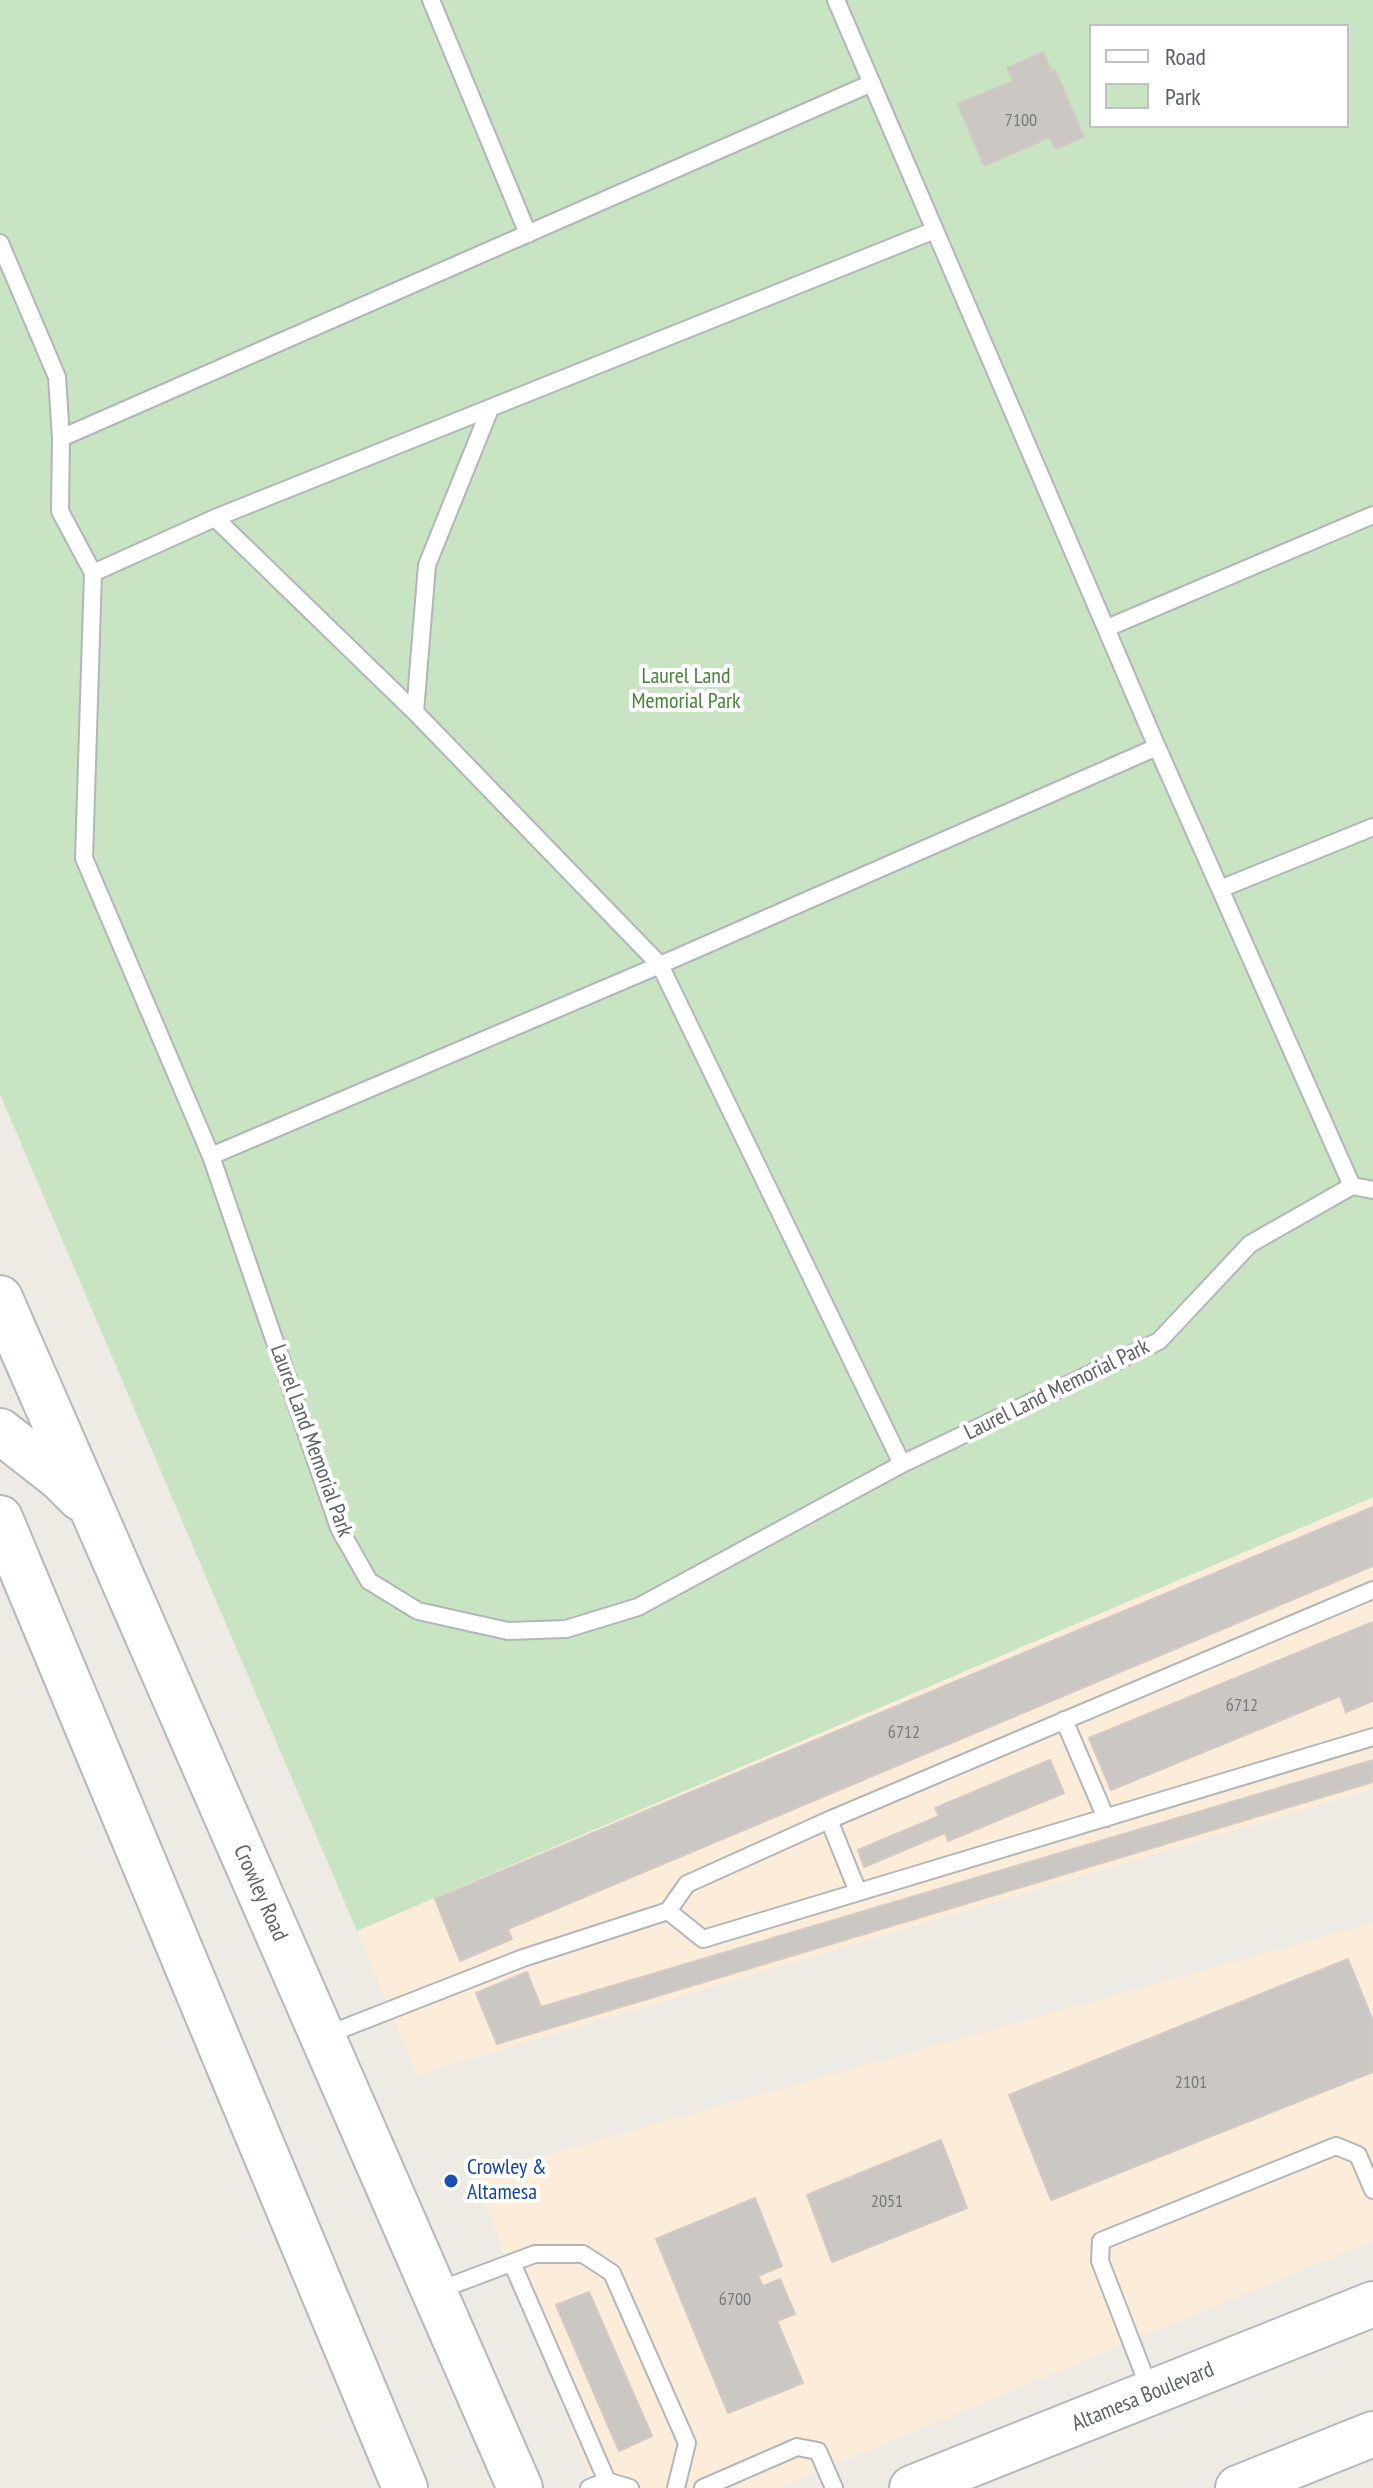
<!DOCTYPE html>
<html>
<head>
<meta charset="utf-8">
<style>
	body { margin:0 }
	#map { position:relative; width:1373px; height:2488px; overflow:hidden; background:#eeeae4; font-family:"PT Sans Narrow",sans-serif }
	canvas { display:block }
	.legend { position:absolute; left:1089px; top:24px; width:260px; height:104px; box-sizing:border-box; background:#fff; border:2px solid #bec0c1; margin:0; padding:10px 14px; list-style:none; font-size:24px; color:#5c6164 }
	.legend li { display:flex; align-items:center; gap:16px; height:40px }
	.legend b { width:40px; border:2px solid #bec0c1 }
</style>
</head>
<body>
<div id="map">
<canvas width="1373" height="2488"></canvas>
<ul class="legend">
<li><b style="height:10px;background:#fff"></b>Road</li>
<li><b style="height:22px;background:#c9e4c2"></b>Park</li>
</ul>
</div>
<script>
const c = document.querySelector('canvas').getContext('2d');
c.lineJoin = 'round';
function fillPath(path, color) { c.fillStyle = color; c.fill(path, 'evenodd'); }
function stroke(path, color, width, dash) { c.strokeStyle = color; c.lineWidth = width; c.lineCap = dash ? 'butt' : 'round'; c.setLineDash(dash || []); c.stroke(path); }
function label(font, color, halo, rows, align = 'center') {
  c.font = font + ' "PT Sans Narrow",sans-serif'; c.lineWidth = 8; c.setLineDash([]); c.textBaseline = 'middle'; c.strokeStyle = halo; c.fillStyle = color; for (const [text, x, y, turn = 0] of rows) {
    c.save(); c.translate(x, y); c.rotate((+turn || 0) * Math.PI / 180); c.textAlign = isNaN(turn) ? turn : align; if (halo) c.strokeText(text, 0, 0); c.fillText(text, 0, 0); c.restore();
  }
}
const commercial = new Path2D(`
	M 1373,1497 L 1373,1789 L 417,2075 L 357,1931 Z
	M 1373,1923 L 1373,2241 L 779,2488 L 594,2488 L 474,2175 Z`);
const green = new Path2D(`
	M 0,0 L 1373,0 L 1373,1497 L 357,1931 L 0,1094 ZM 1091,26 L 1347,26 L 1347,126 L 1091,126 Z`);
const building = new Path2D(`
	M 1043,52 L 1052,72 L 1055,70 L 1084,137 L 1055,149 L 1050,137 L 984,166 L 958,104 L 1013,81 L 1007,68 Z
	M 1373,1507 L 1373,1566 L 508,1929 L 512,1939 L 460,1961 L 435,1899 Z
	M 1373,1622 L 1373,1701 L 1346,1712 L 1340,1696 L 1111,1790 L 1089,1738 Z
	M 1050,1760 L 1064,1793 L 948,1841 L 945,1833 L 864,1867 L 858,1850 L 939,1816 L 935,1808 Z
	M 1373,1760 L 1373,1782 L 497,2044 L 476,1993 L 527,1972 L 541,2007 Z
	M 1348,1959 L 1373,2021 L 1373,2072 L 1051,2200 L 1009,2095 Z
	M 941,2140 L 967,2208 L 832,2262 L 807,2195 Z
	M 755,2198 L 782,2266 L 758,2276 L 763,2286 L 780,2279 L 795,2314 L 777,2321 L 803,2383 L 728,2413 L 656,2239 Z
	M 589,2292 L 652,2436 L 619,2451 L 556,2305 Z`);
const service = new Path2D(`
	M 431,0 L 528,234
	M 836,0 L 1157,747 L 1352,1186
	M 0,243 L 57,377 L 61,438 L 60,511 L 93,573 L 84,858 L 211,1156 L 339,1528 L 369,1581 L 418,1611 L 508,1631 L 566,1629 L 638,1607 L 902,1464 L 1159,1341 L 1250,1244 L 1352,1186 L 1373,1190
	M 490,409 L 427,565 L 415,712 L 660,965 L 902,1464
	M 61,438 L 872,83
	M 215,518 L 935,230
	M 93,573 L 215,518 L 415,712
	M 1107,628 L 1373,515
	M 1220,889 L 1373,827
	M 211,1156 L 660,965 L 1157,747
	M 1064,1720 L 1106,1818
	M 829,1820 L 858,1892
	M 668,1911 L 703,1939 L 1373,1737
	M 324,2036 L 523,1958 L 668,1911 L 687,1884 L 829,1820 L 1373,1590
	M 512,2263 L 607,2481
	M 434,2292 L 535,2254 L 583,2254 L 612,2273 L 687,2443 L 676,2488
	M 1150,2390 L 1100,2261 L 1101,2241 L 1336,2146 L 1358,2155 L 1373,2190
	M 589,2488 L 607,2481 L 630,2488
	M 703,2488 L 797,2447 L 818,2451 L 834,2488`);
const secondary = new Path2D(`
	M 0,1298 L 520,2488
	M 0,1431 L 60,1478 L 80,1498
	M 0,1518 L 405,2488
	M 912,2488 L 1373,2304
	M 1238,2488 L 1373,2434`);
const markers = [
	[451,2181,8,"#1a4fb4"]
];
const numberNames = [
	["7100",1021,121],
	["6712",1242,1706],
	["6712",904,1733],
	["2101",1191,2083],
	["2051",887,2202],
	["6700",735,2300]
];
const parkNames = [
	["Laurel Land",686,677],
	["Memorial Park",686,702]
];
const streetNames = [
	["Laurel Land Memorial Park",1057,1390,-26],
	["Laurel Land Memorial Park",311,1441,70],
	["Crowley Road",260,1893,66],
	["Altamesa Boulevard",1143,2397,-22]
];
const transitNames = [
	["Crowley &",467,2168],
	["Altamesa",467,2193]
];
fillPath(commercial, '#fceddb');
fillPath(green, '#c9e4c2');
fillPath(building, '#cbc7c3');
stroke(building, '#d2cac3', 2);
stroke(service, '#b1b6b8', 20);
stroke(secondary, '#b3b8bb', 48);
stroke(service, '#fff', 16);
stroke(secondary, '#fff', 44);
for (const [x, y, r, color] of markers) { const dot = new Path2D(); dot.arc(x, y, r, 0, 2 * Math.PI); c.fillStyle = color; c.fill(dot); stroke(dot, '#fff', 3); }
label('18px', '#787a7c', null, numberNames);
label('22px', '#46843a', '#fff', parkNames);
label('22px', '#5c6164', '#fff', streetNames);
label('22px', '#164399', '#fff', transitNames, 'left');
</script>
</body>
</html>
